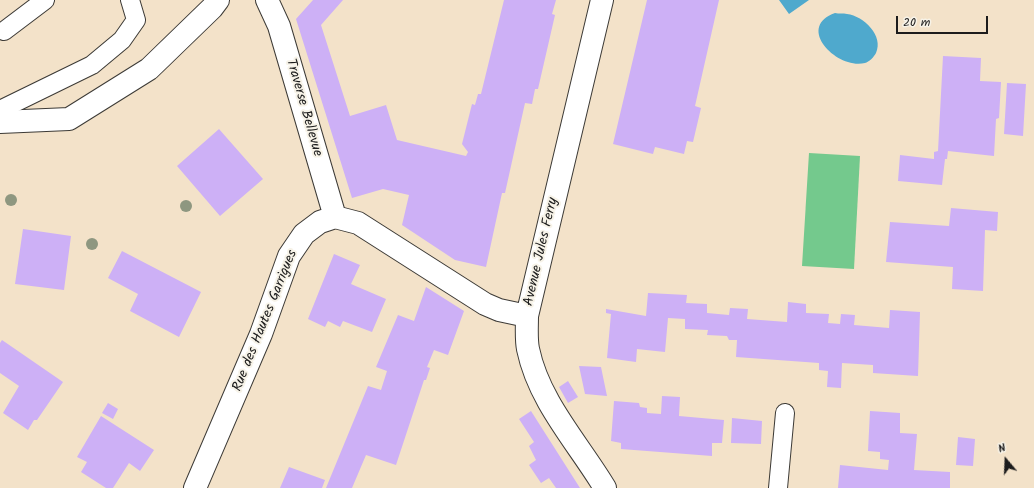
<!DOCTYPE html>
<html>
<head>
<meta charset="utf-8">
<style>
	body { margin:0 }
	#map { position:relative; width:1034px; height:488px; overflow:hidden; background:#f3e2c9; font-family:Kalam,sans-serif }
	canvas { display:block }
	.north { position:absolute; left:986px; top:440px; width:40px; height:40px; -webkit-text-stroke:3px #f7f3e8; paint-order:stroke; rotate:341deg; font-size:11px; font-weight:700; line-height:16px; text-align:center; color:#1c1c1c }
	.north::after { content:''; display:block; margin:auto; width:14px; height:18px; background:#1c1c1c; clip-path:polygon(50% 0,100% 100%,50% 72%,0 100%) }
	.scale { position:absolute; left:896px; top:16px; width:92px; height:18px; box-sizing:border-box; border:2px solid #1c1c1c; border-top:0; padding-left:5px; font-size:12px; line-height:14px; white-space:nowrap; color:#1c1c1c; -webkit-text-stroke:3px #f7f3e8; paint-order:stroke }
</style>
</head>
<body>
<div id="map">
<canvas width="1034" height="488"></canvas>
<div class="north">N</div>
<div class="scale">20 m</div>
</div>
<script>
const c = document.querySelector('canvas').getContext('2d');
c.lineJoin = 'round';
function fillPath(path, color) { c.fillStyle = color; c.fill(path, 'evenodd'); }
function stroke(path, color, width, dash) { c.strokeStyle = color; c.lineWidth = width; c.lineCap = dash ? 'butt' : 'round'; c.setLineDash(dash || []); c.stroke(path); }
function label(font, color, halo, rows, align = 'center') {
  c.font = font + ' Kalam,sans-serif'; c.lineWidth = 4; c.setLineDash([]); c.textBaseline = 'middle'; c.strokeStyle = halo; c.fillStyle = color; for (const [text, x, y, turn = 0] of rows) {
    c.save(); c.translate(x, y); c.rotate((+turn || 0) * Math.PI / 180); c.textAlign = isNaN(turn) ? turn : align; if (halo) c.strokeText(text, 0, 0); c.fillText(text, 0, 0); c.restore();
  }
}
const green = new Path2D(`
	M 809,153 L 860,156 L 854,269 L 802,266 Z`);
const water = new Path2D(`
	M 779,0 L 809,0 L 789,14 Z
	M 835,13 C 839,14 843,13 847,14 C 864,16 884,36 876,53 C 874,57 869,62 865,63 C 837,70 795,27 835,13 Z`);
const building = new Path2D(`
	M 313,0 L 343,0 L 321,25 L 350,116 L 386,105 L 397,140 L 466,156 L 468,152 L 462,144 L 472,104 L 475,105 L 478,94 L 481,94 L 504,0 L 556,0 L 552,14 L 555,15 L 538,89 L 535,89 L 532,104 L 525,103 L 505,193 L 502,193 L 486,267 L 455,260 L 402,225 L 409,195 L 383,189 L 352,198 L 296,19 Z
	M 647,0 L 719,0 L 695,106 L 701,108 L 693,142 L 687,141 L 684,154 L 655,147 L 653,154 L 613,144 Z
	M 943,56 L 981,58 L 980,81 L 1001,82 L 999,118 L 996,119 L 994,156 L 948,151 L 947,159 L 945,159 L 942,185 L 898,181 L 900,155 L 934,159 L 934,152 L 938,151 Z
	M 1007,83 L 1026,84 L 1023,136 L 1004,134 Z
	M 219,129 L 263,179 L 220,216 L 177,166 Z
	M 951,208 L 998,212 L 997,231 L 985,230 L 983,291 L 952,289 L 953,267 L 886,262 L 890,222 L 949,226 Z
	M 23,229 L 71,236 L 64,290 L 15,284 Z
	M 122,251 L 201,292 L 179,337 L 130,311 L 138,294 L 108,278 Z
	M 334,254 L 360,265 L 351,284 L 386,299 L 372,332 L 343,321 L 340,327 L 328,321 L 325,327 L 308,319 Z
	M 426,287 L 464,311 L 448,355 L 434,350 L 427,367 L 430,368 L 426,380 L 424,380 L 396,465 L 366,455 L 352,488 L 326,488 L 368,386 L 381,390 L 387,371 L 376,367 L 398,315 L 414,321 Z
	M 648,293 L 687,295 L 686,303 L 707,304 L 707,313 L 729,315 L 730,308 L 748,309 L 747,319 L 787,322 L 788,302 L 806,304 L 806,313 L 829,314 L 828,323 L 840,324 L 841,314 L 855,315 L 854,325 L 889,328 L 890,310 L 920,312 L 918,376 L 873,373 L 873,365 L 842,363 L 841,388 L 827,387 L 828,371 L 819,370 L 819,363 L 736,357 L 737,340 L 729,340 L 727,336 L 707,335 L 708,330 L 685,329 L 685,319 L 668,318 L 665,352 L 637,349 L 636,362 L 607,358 L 611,314 L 606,313 L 606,309 L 646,316 Z
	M 2,340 L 63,382 L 37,420 L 34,420 L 28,430 L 3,413 L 19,386 L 0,373 L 0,343 Z
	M 579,366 L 601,367 L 607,396 L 585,394 Z
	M 568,381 L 578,397 L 568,403 L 559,387 Z
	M 662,396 L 680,397 L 679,416 L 724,420 L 722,443 L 712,443 L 712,456 L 621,449 L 621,443 L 611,441 L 614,401 L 639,403 L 640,407 L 647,408 L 647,413 L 661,414 Z
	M 108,403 L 118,409 L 113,419 L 102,413 Z
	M 531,411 L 580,488 L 556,488 L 549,478 L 541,483 L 529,465 L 536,460 L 529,446 L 534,442 L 519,419 Z
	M 870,411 L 900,413 L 900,433 L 917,434 L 914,470 L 950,472 L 950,488 L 838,488 L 840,465 L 888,470 L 889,460 L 880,459 L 880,452 L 868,451 Z
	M 101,416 L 154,450 L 140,471 L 129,463 L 113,488 L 106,488 L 81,472 L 87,462 L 77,457 Z
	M 732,418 L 762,421 L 761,444 L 731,443 Z
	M 958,437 L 975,439 L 973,466 L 956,465 Z
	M 289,467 L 325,480 L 322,488 L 280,488 Z`);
const service = new Path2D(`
	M 4,31 L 45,0
	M 0,110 L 92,65 L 122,40 L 136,20 L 130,0
	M 778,488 L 785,413`);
const minor = new Path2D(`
	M 267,0 L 279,26 L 335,217
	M 602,0 L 527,316 C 527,327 526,339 528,349 C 539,402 578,443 605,488
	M 0,122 L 69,119 L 149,69 L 212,8 L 218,0
	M 195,488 L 261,334 L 289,256 L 304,234 L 320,222 L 335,217 L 358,223 L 485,304 L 499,310 L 527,316`);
const trees = [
	[11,200],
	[186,206],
	[92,244]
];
const streetNames = [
	["Traverse Bellevue",303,108,74],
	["Avenue Jules Ferry",542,252,-77],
	["Rue des Hautes Garrigues",266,321,-68]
];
fillPath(green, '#74c98d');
fillPath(water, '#4fa9cd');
fillPath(building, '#cdb0f6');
stroke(service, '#3c3a36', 20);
stroke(minor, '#3c3a36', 24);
stroke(service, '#fff', 18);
stroke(minor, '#fff', 22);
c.fillStyle = '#8e9780';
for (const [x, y] of trees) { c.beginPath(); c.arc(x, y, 6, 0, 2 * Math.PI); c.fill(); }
label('14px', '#1c1c1c', '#f7f3e8', streetNames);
</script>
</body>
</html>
